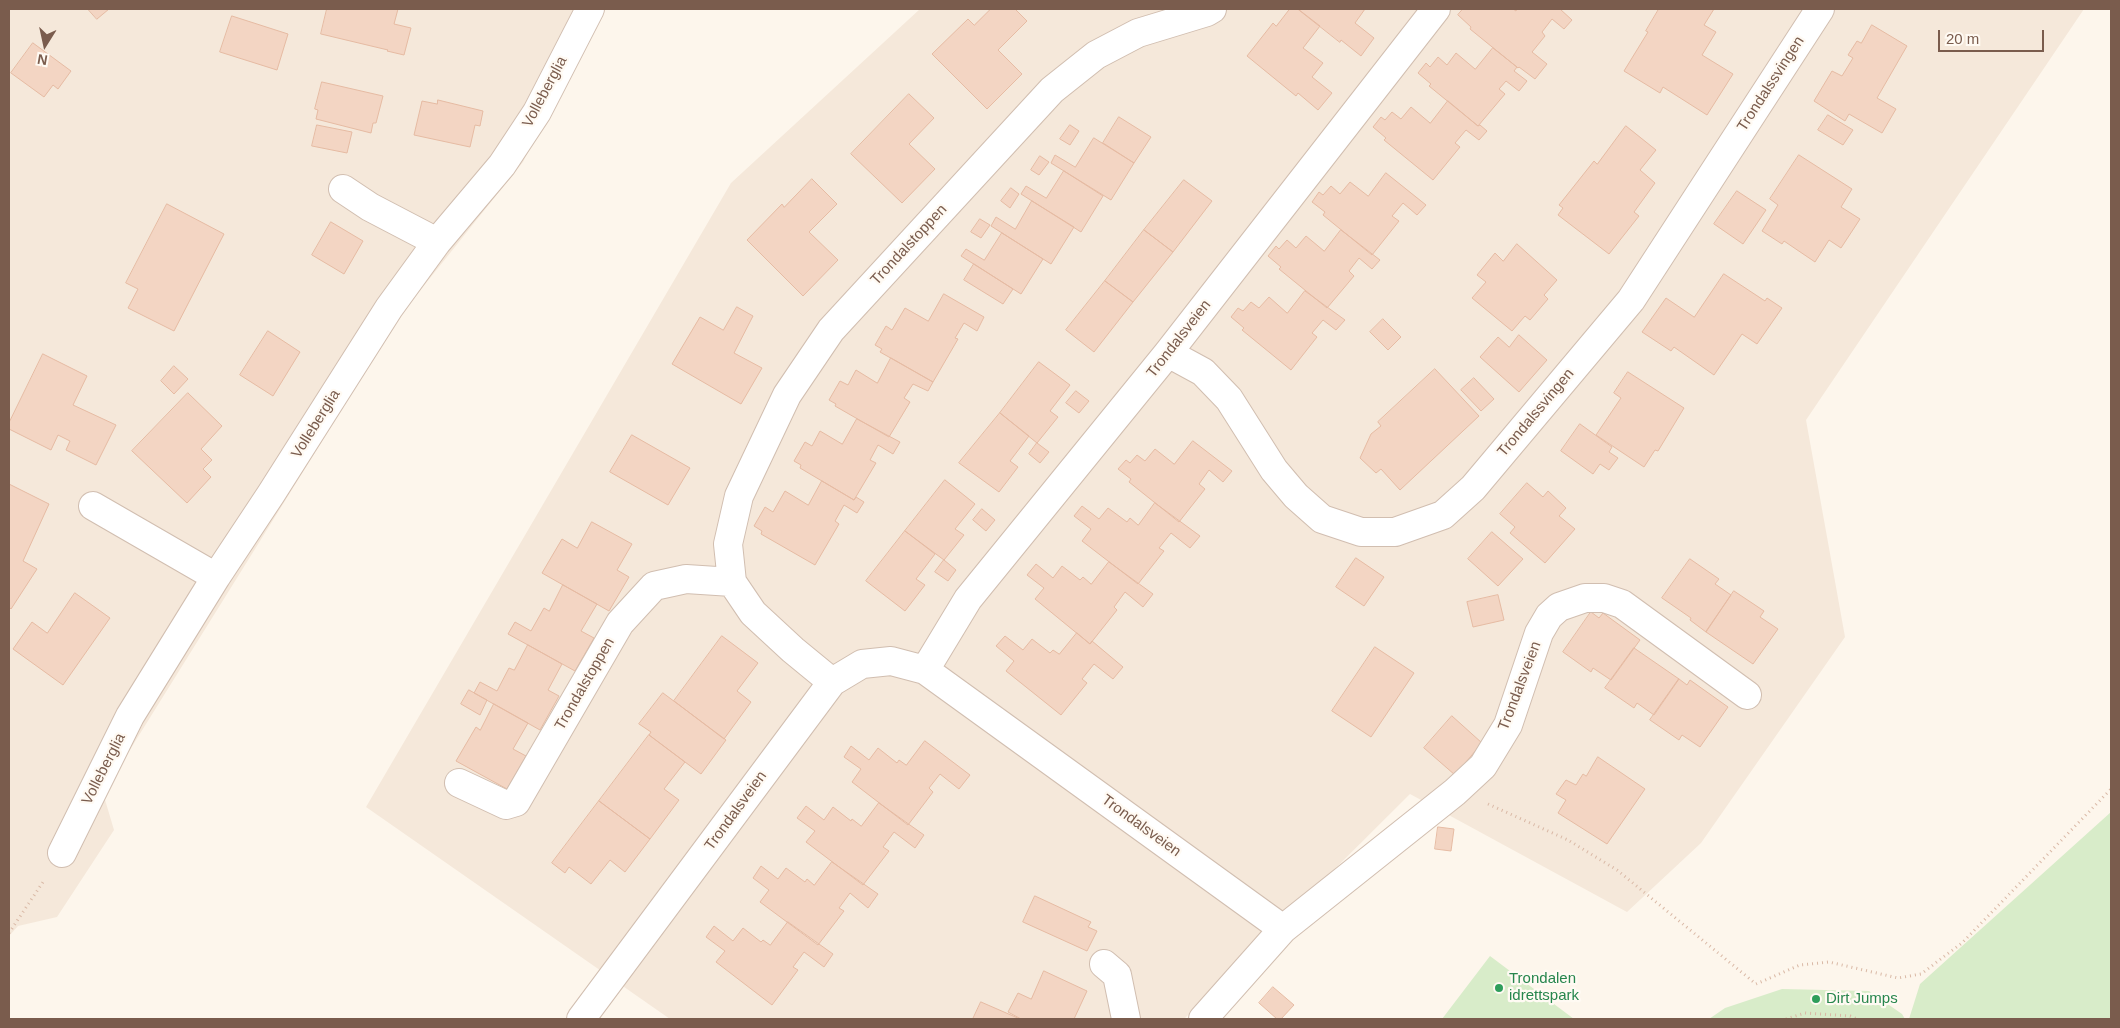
<!DOCTYPE html>
<html>
<head>
<meta charset="utf-8">
<style>
	body { margin:0 }
	#map { position:relative; width:2120px; height:1028px; overflow:hidden; background:#fdf6ec; font-family:Arial,sans-serif }
	canvas { display:block }
	.frame { position:absolute; inset:0; border:10px solid #7a5c4d; pointer-events:none }
	.north { position:absolute; left:20px; top:20px; width:50px; height:50px; -webkit-text-stroke:4px #fffaf3; paint-order:stroke; rotate:190deg; font-size:14px; font-weight:700; line-height:20px; text-align:center; color:#7a5c4d }
	.north::after { content:''; display:block; margin:auto; width:18px; height:22px; background:#7a5c4d; clip-path:polygon(50% 0,100% 100%,50% 72%,0 100%) }
	.scale { position:absolute; left:1938px; top:30px; width:106px; height:22px; box-sizing:border-box; border:2px solid #7a5c4d; border-top:0; padding-left:6px; font-size:15px; line-height:18px; white-space:nowrap; color:#7a5c4d; -webkit-text-stroke:4px #fffaf3; paint-order:stroke }
</style>
</head>
<body>
<div id="map">
<canvas width="2120" height="1028"></canvas>
<div class="frame"></div>
<div class="north">N</div>
<div class="scale">20 m</div>
</div>
<script>
const c = document.querySelector('canvas').getContext('2d');
c.lineJoin = 'round';
function fillPath(path, color) { c.fillStyle = color; c.fill(path, 'evenodd'); }
function stroke(path, color, width, dash) { c.strokeStyle = color; c.lineWidth = width; c.lineCap = dash ? 'butt' : 'round'; c.setLineDash(dash || []); c.stroke(path); }
function label(font, color, halo, rows, align = 'center') {
  c.font = font + ' Arial,sans-serif'; c.lineWidth = 4.5; c.setLineDash([]); c.textBaseline = 'middle'; c.strokeStyle = halo; c.fillStyle = color; for (const [text, x, y, turn = 0] of rows) {
    c.save(); c.translate(x, y); c.rotate((+turn || 0) * Math.PI / 180); c.textAlign = isNaN(turn) ? turn : align; if (halo) c.strokeText(text, 0, 0); c.fillText(text, 0, 0); c.restore();
  }
}
const residential = new Path2D(`
	M 9,9 L 598,9 L 523,162 L 402,313 L 103,793 L 114,830 L 57,917 L 18,926 L 9,936 Z
	M 920,9 L 2084,9 L 1806,420 L 1845,637 L 1701,843 L 1627,912 L 1410,794 L 1184,1019 L 670,1019 L 366,807 L 731,183 Z`);
const green = new Path2D(`
	M 2111,812 L 2111,1019 L 1909,1019 L 1920,984 Z
	M 1490,956 L 1574,1019 L 1442,1019 Z
	M 1782,989 L 1869,991 L 1902,1014 L 1905,1019 L 1709,1019 L 1725,1008 Z`);
const building = new Path2D(`
	M 88,9 L 109,9 L 97,19 Z
	M 327,9 L 398,9 L 394,24 L 411,28 L 404,55 L 387,51 L 388,50 L 321,34 Z
	M 991,9 L 1015,9 L 1027,21 L 998,50 L 1022,74 L 987,109 L 932,54 L 968,19 L 974,25 Z
	M 1290,9 L 1298,9 L 1320,26 L 1303,48 L 1323,63 L 1312,77 L 1332,93 L 1318,110 L 1298,93 L 1296,96 L 1247,56 L 1273,23 L 1276,26 Z
	M 1298,9 L 1365,9 L 1355,23 L 1374,38 L 1361,56 L 1341,40 L 1340,42 Z
	M 1463,9 L 1513,9 L 1516,11 L 1517,9 L 1560,9 L 1572,20 L 1564,29 L 1552,19 L 1542,32 L 1545,36 L 1532,52 L 1547,64 L 1535,79 L 1519,67 L 1518,68 L 1470,29 L 1471,27 L 1458,15 Z
	M 1659,9 L 1714,9 L 1704,25 L 1716,32 L 1702,55 L 1733,74 L 1707,115 L 1663,87 L 1660,93 L 1624,71 L 1648,32 L 1646,31 Z
	M 232,16 L 288,34 L 277,70 L 220,52 Z
	M 1872,25 L 1907,46 L 1877,98 L 1896,109 L 1882,133 L 1849,114 L 1845,121 L 1814,101 L 1832,71 L 1842,76 L 1853,58 L 1848,55 L 1857,41 L 1861,43 Z
	M 33,43 L 71,71 L 58,89 L 53,85 L 44,97 L 11,73 Z
	M 1493,48 L 1517,67 L 1514,71 L 1527,81 L 1519,91 L 1506,81 L 1499,89 L 1505,94 L 1478,126 L 1429,86 L 1431,84 L 1418,73 L 1426,63 L 1430,67 L 1438,57 L 1447,65 L 1456,53 L 1475,69 Z
	M 322,82 L 383,96 L 376,123 L 373,123 L 371,133 L 316,119 L 318,110 L 315,109 Z
	M 909,94 L 934,118 L 909,144 L 935,169 L 902,203 L 851,154 Z
	M 438,100 L 483,111 L 480,126 L 475,125 L 470,147 L 414,135 L 422,101 L 437,104 Z
	M 1448,101 L 1478,126 L 1480,125 L 1487,131 L 1479,140 L 1466,130 L 1455,143 L 1460,147 L 1433,180 L 1384,140 L 1386,138 L 1373,127 L 1381,117 L 1385,120 L 1392,112 L 1401,119 L 1411,107 L 1430,123 Z
	M 1828,115 L 1853,130 L 1843,145 L 1818,130 Z
	M 1119,117 L 1151,137 L 1134,163 L 1103,143 Z
	M 317,125 L 352,132 L 347,153 L 312,146 Z
	M 1070,125 L 1079,131 L 1070,145 L 1060,139 Z
	M 1626,126 L 1656,150 L 1640,170 L 1655,183 L 1634,212 L 1639,216 L 1609,254 L 1558,215 L 1563,208 L 1559,205 L 1594,161 L 1597,164 Z
	M 1094,138 L 1134,163 L 1111,200 L 1051,163 L 1055,155 L 1075,167 Z
	M 1799,155 L 1852,189 L 1841,207 L 1860,219 L 1841,248 L 1829,240 L 1815,262 L 1784,241 L 1782,244 L 1762,231 L 1778,205 L 1770,199 Z
	M 1040,156 L 1049,162 L 1039,175 L 1031,170 Z
	M 1064,171 L 1103,196 L 1081,232 L 1021,194 L 1026,186 L 1046,198 Z
	M 1386,173 L 1426,205 L 1417,215 L 1403,203 L 1392,216 L 1399,221 L 1372,255 L 1323,215 L 1325,212 L 1312,202 L 1319,192 L 1323,195 L 1331,186 L 1340,194 L 1350,182 L 1368,196 Z
	M 812,179 L 837,204 L 809,232 L 838,260 L 803,296 L 747,240 L 782,204 L 784,207 Z
	M 1184,180 L 1212,201 L 1173,252 L 1144,230 Z
	M 1011,188 L 1019,194 L 1010,208 L 1001,201 Z
	M 1737,191 L 1766,210 L 1743,244 L 1714,224 Z
	M 1032,201 L 1074,227 L 1051,264 L 991,226 L 996,217 L 1015,229 Z
	M 167,204 L 224,234 L 174,331 L 128,308 L 138,289 L 126,283 Z
	M 980,219 L 990,225 L 981,238 L 971,232 Z
	M 331,222 L 363,241 L 344,274 L 312,255 Z
	M 1144,230 L 1173,252 L 1133,302 L 1105,281 Z
	M 1341,230 L 1380,260 L 1372,269 L 1359,258 L 1349,271 L 1354,276 L 1327,308 L 1279,269 L 1281,267 L 1268,256 L 1276,246 L 1279,249 L 1287,240 L 1296,248 L 1306,236 L 1324,251 Z
	M 1002,233 L 1043,259 L 1021,294 L 961,256 L 966,249 L 984,260 Z
	M 1517,244 L 1557,280 L 1544,295 L 1548,299 L 1530,320 L 1525,316 L 1512,331 L 1472,298 L 1486,282 L 1477,275 L 1495,253 L 1503,261 Z
	M 974,264 L 1013,289 L 1003,304 L 964,280 Z
	M 1724,274 L 1765,301 L 1767,298 L 1782,308 L 1757,344 L 1742,334 L 1714,375 L 1674,347 L 1671,351 L 1642,332 L 1666,298 L 1694,317 Z
	M 1105,281 L 1133,302 L 1094,352 L 1066,330 Z
	M 1305,291 L 1345,320 L 1336,330 L 1323,320 L 1312,333 L 1317,337 L 1291,370 L 1242,330 L 1244,328 L 1231,317 L 1238,308 L 1243,311 L 1251,302 L 1259,308 L 1269,297 L 1287,313 Z
	M 944,294 L 984,317 L 977,331 L 964,323 L 955,338 L 958,339 L 933,382 L 880,352 L 882,349 L 875,345 L 886,326 L 892,330 L 905,308 L 928,321 Z
	M 737,307 L 753,316 L 734,353 L 762,368 L 741,404 L 672,364 L 700,317 L 723,330 Z
	M 1383,319 L 1401,337 L 1388,350 L 1370,332 Z
	M 268,331 L 300,352 L 273,396 L 240,375 Z
	M 1519,335 L 1547,360 L 1519,392 L 1480,357 L 1498,337 L 1509,347 Z
	M 43,354 L 87,376 L 73,405 L 116,425 L 96,465 L 66,450 L 70,441 L 58,435 L 51,450 L 9,429 L 9,423 Z
	M 891,358 L 933,382 L 928,391 L 913,384 L 904,398 L 910,402 L 889,437 L 835,406 L 836,404 L 829,400 L 840,381 L 848,385 L 856,370 L 877,383 Z
	M 1039,362 L 1070,385 L 1050,411 L 1058,417 L 1037,443 L 1000,413 Z
	M 174,366 L 188,379 L 174,394 L 161,381 Z
	M 1435,369 L 1479,416 L 1400,490 L 1381,469 L 1376,473 L 1360,458 L 1371,434 L 1381,426 L 1378,422 Z
	M 1628,372 L 1684,408 L 1658,451 L 1655,450 L 1644,467 L 1596,435 L 1621,398 L 1614,393 Z
	M 1474,378 L 1494,399 L 1481,411 L 1461,390 Z
	M 1076,391 L 1089,401 L 1079,413 L 1066,403 Z
	M 188,393 L 222,426 L 201,449 L 212,460 L 203,469 L 211,477 L 187,503 L 132,451 Z
	M 1000,413 L 1029,436 L 1010,461 L 1018,467 L 999,492 L 959,463 Z
	M 857,419 L 900,442 L 893,454 L 878,445 L 870,460 L 876,463 L 854,500 L 800,468 L 801,465 L 794,461 L 805,442 L 812,446 L 820,431 L 842,444 Z
	M 1580,424 L 1612,447 L 1609,452 L 1618,458 L 1609,470 L 1600,464 L 1593,474 L 1561,451 Z
	M 632,435 L 690,468 L 668,505 L 610,472 Z
	M 1193,441 L 1232,471 L 1223,482 L 1209,470 L 1199,484 L 1205,489 L 1179,522 L 1129,482 L 1131,479 L 1118,469 L 1126,460 L 1130,463 L 1137,455 L 1145,461 L 1155,449 L 1174,464 Z
	M 1037,443 L 1049,452 L 1040,463 L 1029,454 Z
	M 945,480 L 975,504 L 955,529 L 964,535 L 944,560 L 905,531 Z
	M 822,481 L 854,500 L 856,497 L 864,502 L 857,513 L 844,505 L 835,521 L 839,524 L 815,565 L 761,534 L 762,531 L 754,526 L 765,507 L 773,512 L 785,491 L 808,505 Z
	M 1527,483 L 1543,497 L 1548,491 L 1566,508 L 1559,516 L 1575,529 L 1545,563 L 1510,533 L 1515,527 L 1500,514 Z
	M 9,484 L 49,504 L 23,561 L 37,569 L 11,609 L 9,607 Z
	M 1155,503 L 1200,536 L 1190,548 L 1171,533 L 1159,548 L 1164,551 L 1138,584 L 1082,541 L 1091,529 L 1074,516 L 1082,506 L 1099,519 L 1108,508 L 1127,522 L 1130,518 L 1138,525 Z
	M 982,509 L 995,520 L 986,531 L 973,520 Z
	M 592,522 L 632,544 L 617,570 L 629,577 L 609,611 L 542,573 L 562,539 L 577,548 Z
	M 905,531 L 935,554 L 916,579 L 925,585 L 905,611 L 866,581 Z
	M 1492,532 L 1523,559 L 1498,586 L 1468,559 Z
	M 1356,558 L 1384,577 L 1364,606 L 1336,587 Z
	M 1690,559 L 1719,579 L 1715,584 L 1731,595 L 1706,632 L 1690,620 L 1691,618 L 1662,598 Z
	M 944,560 L 956,570 L 948,581 L 935,572 Z
	M 1109,562 L 1153,594 L 1143,607 L 1125,592 L 1114,607 L 1117,610 L 1090,644 L 1035,599 L 1044,588 L 1027,575 L 1036,564 L 1053,578 L 1062,566 L 1080,580 L 1083,577 L 1091,584 Z
	M 563,585 L 597,604 L 581,631 L 594,638 L 575,671 L 508,634 L 515,622 L 531,631 L 544,608 L 549,611 Z
	M 1734,591 L 1764,611 L 1760,617 L 1778,629 L 1753,664 L 1706,632 Z
	M 75,593 L 110,618 L 63,685 L 13,649 L 32,622 L 47,633 Z
	M 1498,595 L 1504,620 L 1473,627 L 1467,602 Z
	M 1591,612 L 1599,618 L 1603,613 L 1640,640 L 1611,680 L 1593,668 L 1591,672 L 1563,652 Z
	M 1077,633 L 1090,644 L 1092,641 L 1123,667 L 1113,679 L 1094,664 L 1082,679 L 1087,683 L 1061,715 L 1006,671 L 1014,661 L 996,646 L 1005,636 L 1023,650 L 1032,639 L 1050,653 L 1053,650 L 1059,654 Z
	M 722,636 L 758,663 L 737,691 L 751,702 L 724,739 L 674,701 Z
	M 528,645 L 562,664 L 548,690 L 559,696 L 540,730 L 474,693 L 480,682 L 497,691 L 509,668 L 514,670 Z
	M 1375,647 L 1414,673 L 1371,737 L 1332,711 Z
	M 1634,648 L 1679,679 L 1654,715 L 1637,703 L 1634,708 L 1605,688 Z
	M 1679,679 L 1687,685 L 1690,680 L 1728,707 L 1700,747 L 1682,735 L 1679,740 L 1650,720 Z
	M 469,690 L 487,700 L 480,715 L 461,704 Z
	M 663,693 L 726,740 L 701,774 L 649,735 L 651,732 L 639,724 Z
	M 494,704 L 528,723 L 513,749 L 526,756 L 507,789 L 456,761 L 476,727 L 480,730 Z
	M 1452,716 L 1482,743 L 1455,775 L 1424,748 Z
	M 649,735 L 685,762 L 664,789 L 679,800 L 650,839 L 599,801 Z
	M 925,741 L 970,775 L 959,789 L 940,774 L 929,788 L 933,792 L 908,825 L 852,782 L 861,769 L 844,757 L 851,746 L 869,760 L 878,748 L 897,763 L 899,760 L 906,765 Z
	M 1598,757 L 1645,789 L 1607,844 L 1558,813 L 1566,800 L 1556,794 L 1566,780 L 1576,785 L 1583,774 L 1586,776 Z
	M 599,801 L 650,839 L 625,872 L 610,860 L 591,884 L 569,867 L 565,873 L 552,863 Z
	M 879,803 L 924,835 L 915,848 L 894,832 L 883,847 L 889,851 L 863,885 L 806,842 L 815,831 L 797,818 L 806,806 L 824,820 L 833,807 L 851,821 L 852,819 L 861,826 Z
	M 1438,827 L 1454,829 L 1451,851 L 1435,849 Z
	M 832,862 L 878,894 L 868,908 L 850,893 L 839,908 L 844,911 L 818,945 L 760,902 L 769,890 L 753,878 L 761,866 L 778,879 L 786,868 L 805,882 L 807,879 L 814,885 Z
	M 1035,896 L 1091,922 L 1088,927 L 1097,931 L 1087,951 L 1023,922 Z
	M 788,922 L 833,954 L 824,967 L 804,952 L 793,967 L 798,970 L 772,1005 L 716,962 L 725,951 L 706,937 L 714,926 L 733,941 L 743,928 L 761,942 L 763,940 L 770,945 Z
	M 1044,971 L 1087,991 L 1074,1019 L 1021,1019 L 1008,1012 L 1018,993 L 1031,999 Z
	M 1273,987 L 1294,1005 L 1281,1019 L 1277,1019 L 1259,1003 Z
	M 981,1002 L 1020,1019 L 973,1019 Z`);
const path = new Path2D(`
	M 1488,804 L 1568,840 L 1617,870 L 1756,984 L 1800,965 L 1829,962 L 1898,978 L 1921,974 L 1962,943 L 2111,789
	M 9,933 L 45,879
	M 1786,1019 L 1805,1013 L 1850,1016 L 1857,1019`);
const minor = new Path2D(`
	M 343,189 L 370,207 L 437,242
	M 1168,353 L 1203,372 L 1229,399 L 1274,470 L 1296,496 L 1322,519 L 1361,532 L 1395,532 L 1443,515 L 1473,488 L 1631,300 L 1820,9
	M 93,506 L 216,577
	M 925,670 L 968,599 L 1168,353 L 1436,9
	M 832,682 L 793,650 L 753,613 L 732,582 L 728,544 L 739,496 L 787,395 L 831,330 L 1052,90 L 1096,55 L 1138,33 L 1207,12 L 1212,9
	M 459,783 L 506,805 L 516,802 L 620,623 L 654,586 L 686,579 L 732,582
	M 62,853 L 130,716 L 216,577 L 271,494 L 389,308 L 437,242 L 502,165 L 537,112 L 590,9
	M 1104,964 L 1117,975 L 1126,1019
	M 581,1019 L 832,682 L 862,664 L 891,661 L 925,670 L 1283,929
	M 1203,1019 L 1283,929 L 1455,792 L 1483,766 L 1508,725 L 1539,633 L 1549,616 L 1559,607 L 1585,598 L 1604,598 L 1622,604 L 1747,695`);
const markers = [
	[1499,988,5,"#2e9e5b"],
	[1816,999,5,"#2e9e5b"]
];
const streetNames = [
	["Trondalssvingen",1771,84,-57],
	["Volleberglia",545,92,-62],
	["Trondalstoppen",909,245,-47],
	["Trondalsveien",1179,339,-52],
	["Trondalssvingen",1536,413,-50],
	["Volleberglia",316,424,-58],
	["Trondalstoppen",585,684,-60],
	["Trondalsveien",1520,686,-69],
	["Volleberglia",104,769,-63],
	["Trondalsveien",736,811,-54],
	["Trondalsveien",1141,826,36]
];
const leisureNames = [
	["Trondalen",1509,979],
	["idrettspark",1509,996],
	["Dirt Jumps",1826,999]
];
fillPath(residential, '#f5e8da');
fillPath(green, '#d8ecc9');
fillPath(building, '#f3d5c3');
stroke(building, '#e6bba3', 1);
stroke(minor, '#d1beb0', 30);
stroke(path, '#d9b8a5', 3, [1, 4]);
stroke(minor, '#fff', 28);
for (const [x, y, r, color] of markers) { const dot = new Path2D(); dot.arc(x, y, r, 0, 2 * Math.PI); c.fillStyle = color; c.fill(dot); stroke(dot, '#fffaf3', 2); }
label('15px', '#7a5c4d', '#fffaf3', streetNames);
label('15px', '#27864d', '#fffaf3', leisureNames, 'left');
</script>
</body>
</html>
